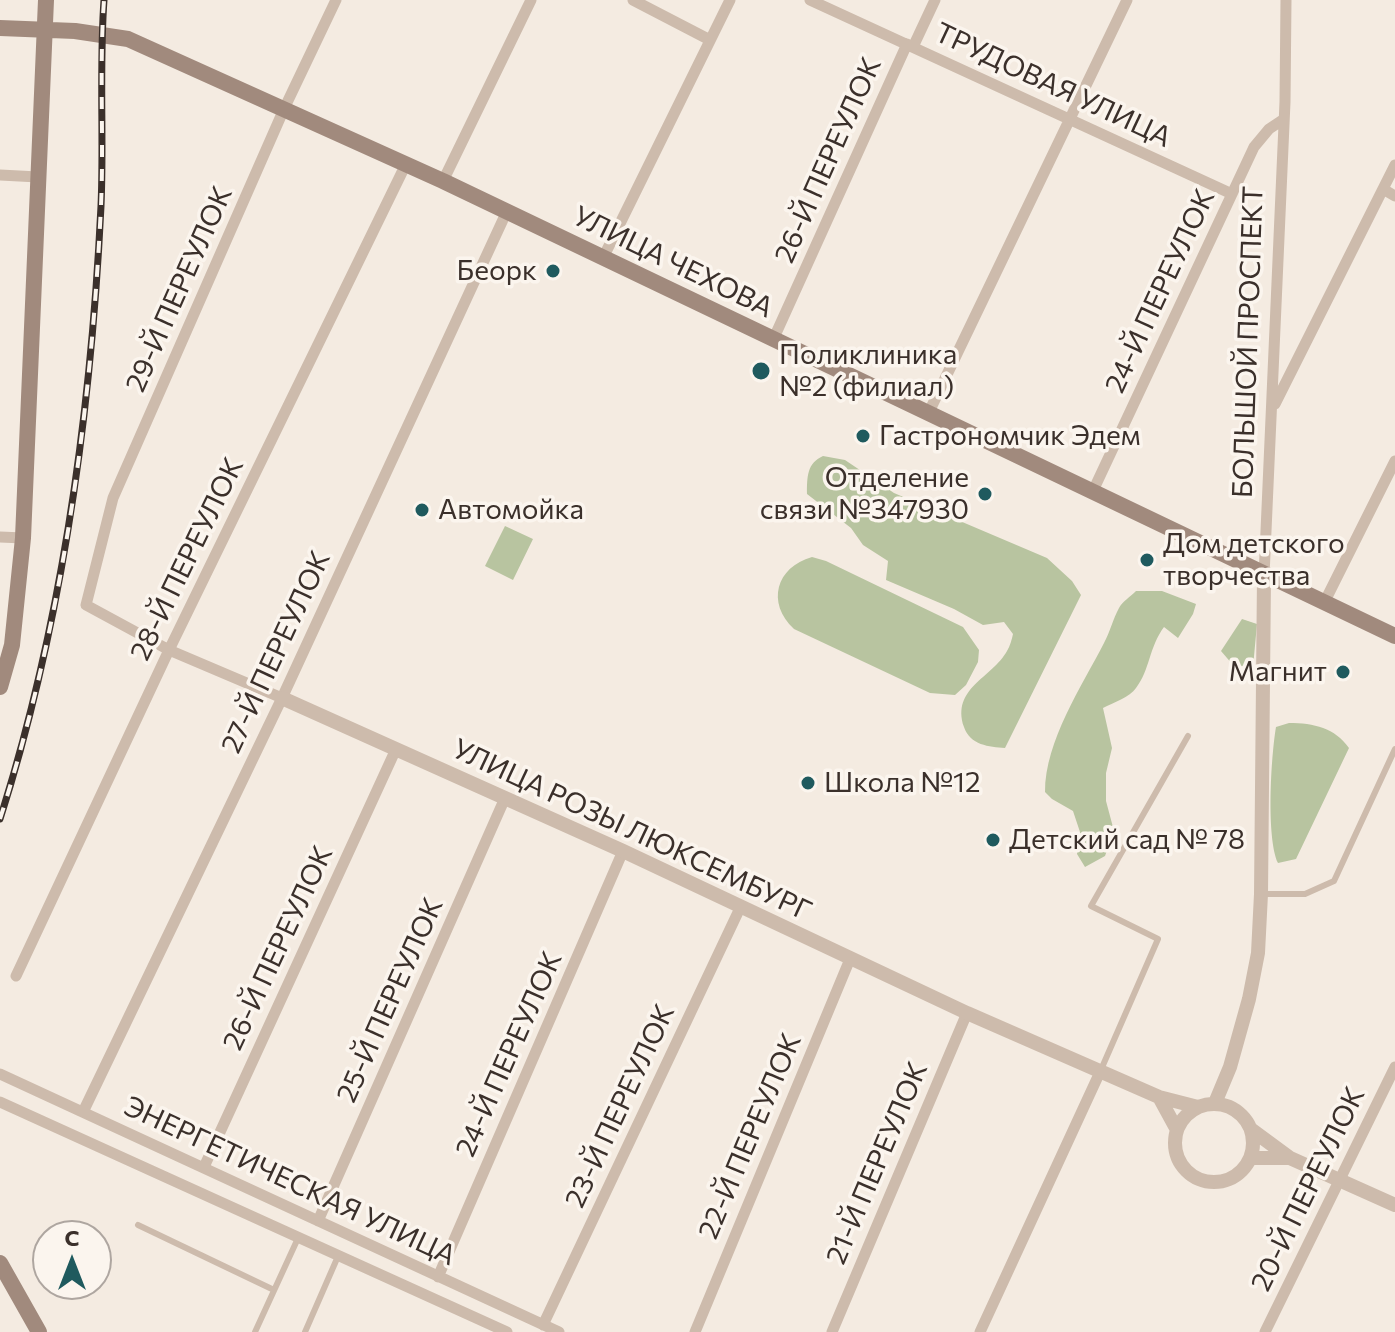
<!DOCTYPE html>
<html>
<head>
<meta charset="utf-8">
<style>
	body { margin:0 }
	#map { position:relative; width:1395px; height:1332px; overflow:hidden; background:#f4ebe1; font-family:Commissioner,sans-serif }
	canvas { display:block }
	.north { position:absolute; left:32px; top:1220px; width:80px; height:80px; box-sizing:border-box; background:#fbf5ee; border:2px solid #aea6a0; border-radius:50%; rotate:0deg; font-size:22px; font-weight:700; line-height:32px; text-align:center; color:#3b302b }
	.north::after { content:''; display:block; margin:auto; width:28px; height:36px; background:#1f5a5e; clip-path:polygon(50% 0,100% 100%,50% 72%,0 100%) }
</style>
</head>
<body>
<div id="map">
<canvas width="1395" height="1332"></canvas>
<div class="north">С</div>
</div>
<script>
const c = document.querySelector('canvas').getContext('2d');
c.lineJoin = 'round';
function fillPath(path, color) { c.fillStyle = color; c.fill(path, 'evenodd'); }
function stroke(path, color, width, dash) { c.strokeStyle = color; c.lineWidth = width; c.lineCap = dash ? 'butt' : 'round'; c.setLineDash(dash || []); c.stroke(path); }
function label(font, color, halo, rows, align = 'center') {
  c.font = font + ' Commissioner,sans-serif'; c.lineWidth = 7; c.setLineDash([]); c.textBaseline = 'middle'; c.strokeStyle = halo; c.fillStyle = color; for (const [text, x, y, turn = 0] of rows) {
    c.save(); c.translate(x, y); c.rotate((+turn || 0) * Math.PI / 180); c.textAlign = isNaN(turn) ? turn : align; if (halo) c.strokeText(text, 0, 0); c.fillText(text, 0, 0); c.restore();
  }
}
const green = new Path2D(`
	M 823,456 L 845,460 L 894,493 L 1047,558 L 1072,581 L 1081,595 L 1005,748 C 989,747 970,745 964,727 C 951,688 992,678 1007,651 C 1010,646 1012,639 1013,634 L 1004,622 L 983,625 L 954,609 L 886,580 L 888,561 L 863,545 L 851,528 L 807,494 C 807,477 807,463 823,456 Z
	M 505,526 L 533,539 L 513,580 L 485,566 Z
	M 812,557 L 826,561 L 963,627 L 979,650 L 978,662 L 966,685 L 955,695 L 930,693 L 794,629 C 766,603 776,567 812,557 Z
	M 1136,591 L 1162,591 L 1196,604 L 1193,614 L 1178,638 L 1164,627 C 1149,647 1150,670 1136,688 C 1130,697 1113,703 1103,708 L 1112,748 L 1106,773 L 1106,801 L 1114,831 L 1105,856 L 1085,867 L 1077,854 L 1080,832 L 1073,811 L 1052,799 L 1045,792 C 1045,741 1082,686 1104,643 C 1110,632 1113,619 1119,608 C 1122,602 1131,596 1136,591 Z
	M 1242,619 L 1257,624 L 1253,667 L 1233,665 L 1221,651 Z
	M 1289,723 C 1314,723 1335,728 1349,748 L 1296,859 L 1278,863 C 1266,837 1271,756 1276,727 Z`);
const service = new Path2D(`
	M 1261,894 L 1305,894 L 1334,881 L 1395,749
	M 1100,1072 L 1158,939 L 1091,906 L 1188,736
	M 138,1225 L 274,1290
	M 255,1332 L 299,1236
	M 305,1332 L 339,1254`);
const minor = new Path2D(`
	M 633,0 L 710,40
	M 810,0 L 1232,194
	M 913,47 L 935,0
	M 0,175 L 38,177
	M 443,181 L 531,0
	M 1383,189 L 1395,196
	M 603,258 L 730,0
	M 773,340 L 907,44
	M 1275,404 L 1395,165
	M 928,414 L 1127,0
	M 1092,493 L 1254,147 L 1269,129 L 1284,119
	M 0,537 L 23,538
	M 1264,576 L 1285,102 L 1286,0
	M 1324,603 L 1395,461
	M 282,698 L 169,650 L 86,605 L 113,498 L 284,109 L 336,0
	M 16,976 L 169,650 L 406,164
	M 0,1074 L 559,1332
	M 0,1102 L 507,1332
	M 83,1112 L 282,698 L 507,211
	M 204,1167 L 396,749
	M 318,1221 L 505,798
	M 438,1277 L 623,851
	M 543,1325 L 740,908
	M 695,1332 L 850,959
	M 832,1332 L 967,1013
	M 980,1332 L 1100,1072
	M 1265,1332 L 1395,1067`);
const tertiary = new Path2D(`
	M 282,698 L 623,851 L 967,1013 L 1159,1097 L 1198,1107
	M 1159,1097 L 1177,1130
	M 1215,1103 L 1230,1067 L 1249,999 L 1258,953 L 1261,894 L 1264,576
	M1175 1143a39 39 0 1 1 78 0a39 39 0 1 1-78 0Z
	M 1252,1130 L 1290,1158 L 1395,1205
	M 1251,1158 L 1290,1158`);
const secondary = new Path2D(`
	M 0,28 L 75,31 L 128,39 L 443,181 L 1395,636
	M 0,687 L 12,645 L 23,538 L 46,0
	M 0,1263 L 39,1332`);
const rail = new Path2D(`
	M 0,819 C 63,621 91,413 101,206 C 104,137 99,69 104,0`);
const markers = [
	[553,271,8,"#1f5a5e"],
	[761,371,10,"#1f5a5e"],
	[863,436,8,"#1f5a5e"],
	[985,494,8,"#1f5a5e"],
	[422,510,8,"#1f5a5e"],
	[1147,560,8,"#1f5a5e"],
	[1343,672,8,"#1f5a5e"],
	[808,783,8,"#1f5a5e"],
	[993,840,8,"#1f5a5e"]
];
const streetNames = [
	["ТРУДОВАЯ УЛИЦА",1053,85,25],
	["26-Й ПЕРЕУЛОК",828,160,-66],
	["УЛИЦА ЧЕХОВА",673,262,26],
	["29-Й ПЕРЕУЛОК",179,289,-66],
	["24-Й ПЕРЕУЛОК",1160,291,-65],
	["БОЛЬШОЙ ПРОСПЕКТ",1248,342,-88],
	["28-Й ПЕРЕУЛОК",187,559,-64],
	["27-Й ПЕРЕУЛОК",276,652,-65],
	["УЛИЦА РОЗЫ ЛЮКСЕМБУРГ",632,830,25],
	["26-Й ПЕРЕУЛОК",278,948,-65],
	["25-Й ПЕРЕУЛОК",390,1000,-66],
	["24-Й ПЕРЕУЛОК",509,1054,-66],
	["23-Й ПЕРЕУЛОК",620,1106,-65],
	["22-Й ПЕРЕУЛОК",750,1136,-67],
	["21-Й ПЕРЕУЛОК",877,1163,-67],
	["ЭНЕРГЕТИЧЕСКАЯ УЛИЦА",290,1181,25],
	["20-Й ПЕРЕУЛОК",1308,1189,-64]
];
const poiNames = [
	["Беорк",537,271,"right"],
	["Поликлиника",779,355],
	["№2 (филиал)",779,387],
	["Гастрономчик Эдем",879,436],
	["Отделение",969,478,"right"],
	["связи №347930",969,510,"right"],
	["Автомойка",438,510],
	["Дом детского",1163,544],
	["творчества",1163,576],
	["Магнит",1327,672,"right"],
	["Школа №12",824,783],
	["Детский сад № 78",1009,840]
];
fillPath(green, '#b8c4a0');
stroke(service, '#cdbbac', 6);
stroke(minor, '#cdbbac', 11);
stroke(tertiary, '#cdbbac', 14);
stroke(secondary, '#a18a7d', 16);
stroke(rail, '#3b302b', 7);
stroke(rail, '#fbf5ee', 4, [12]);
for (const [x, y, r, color] of markers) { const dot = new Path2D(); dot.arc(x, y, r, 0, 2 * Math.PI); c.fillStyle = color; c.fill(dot); stroke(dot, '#fbf5ee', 3); }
label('28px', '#3b302b', '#fbf5ee', streetNames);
label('28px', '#3b302b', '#fbf5ee', poiNames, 'left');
</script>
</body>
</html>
